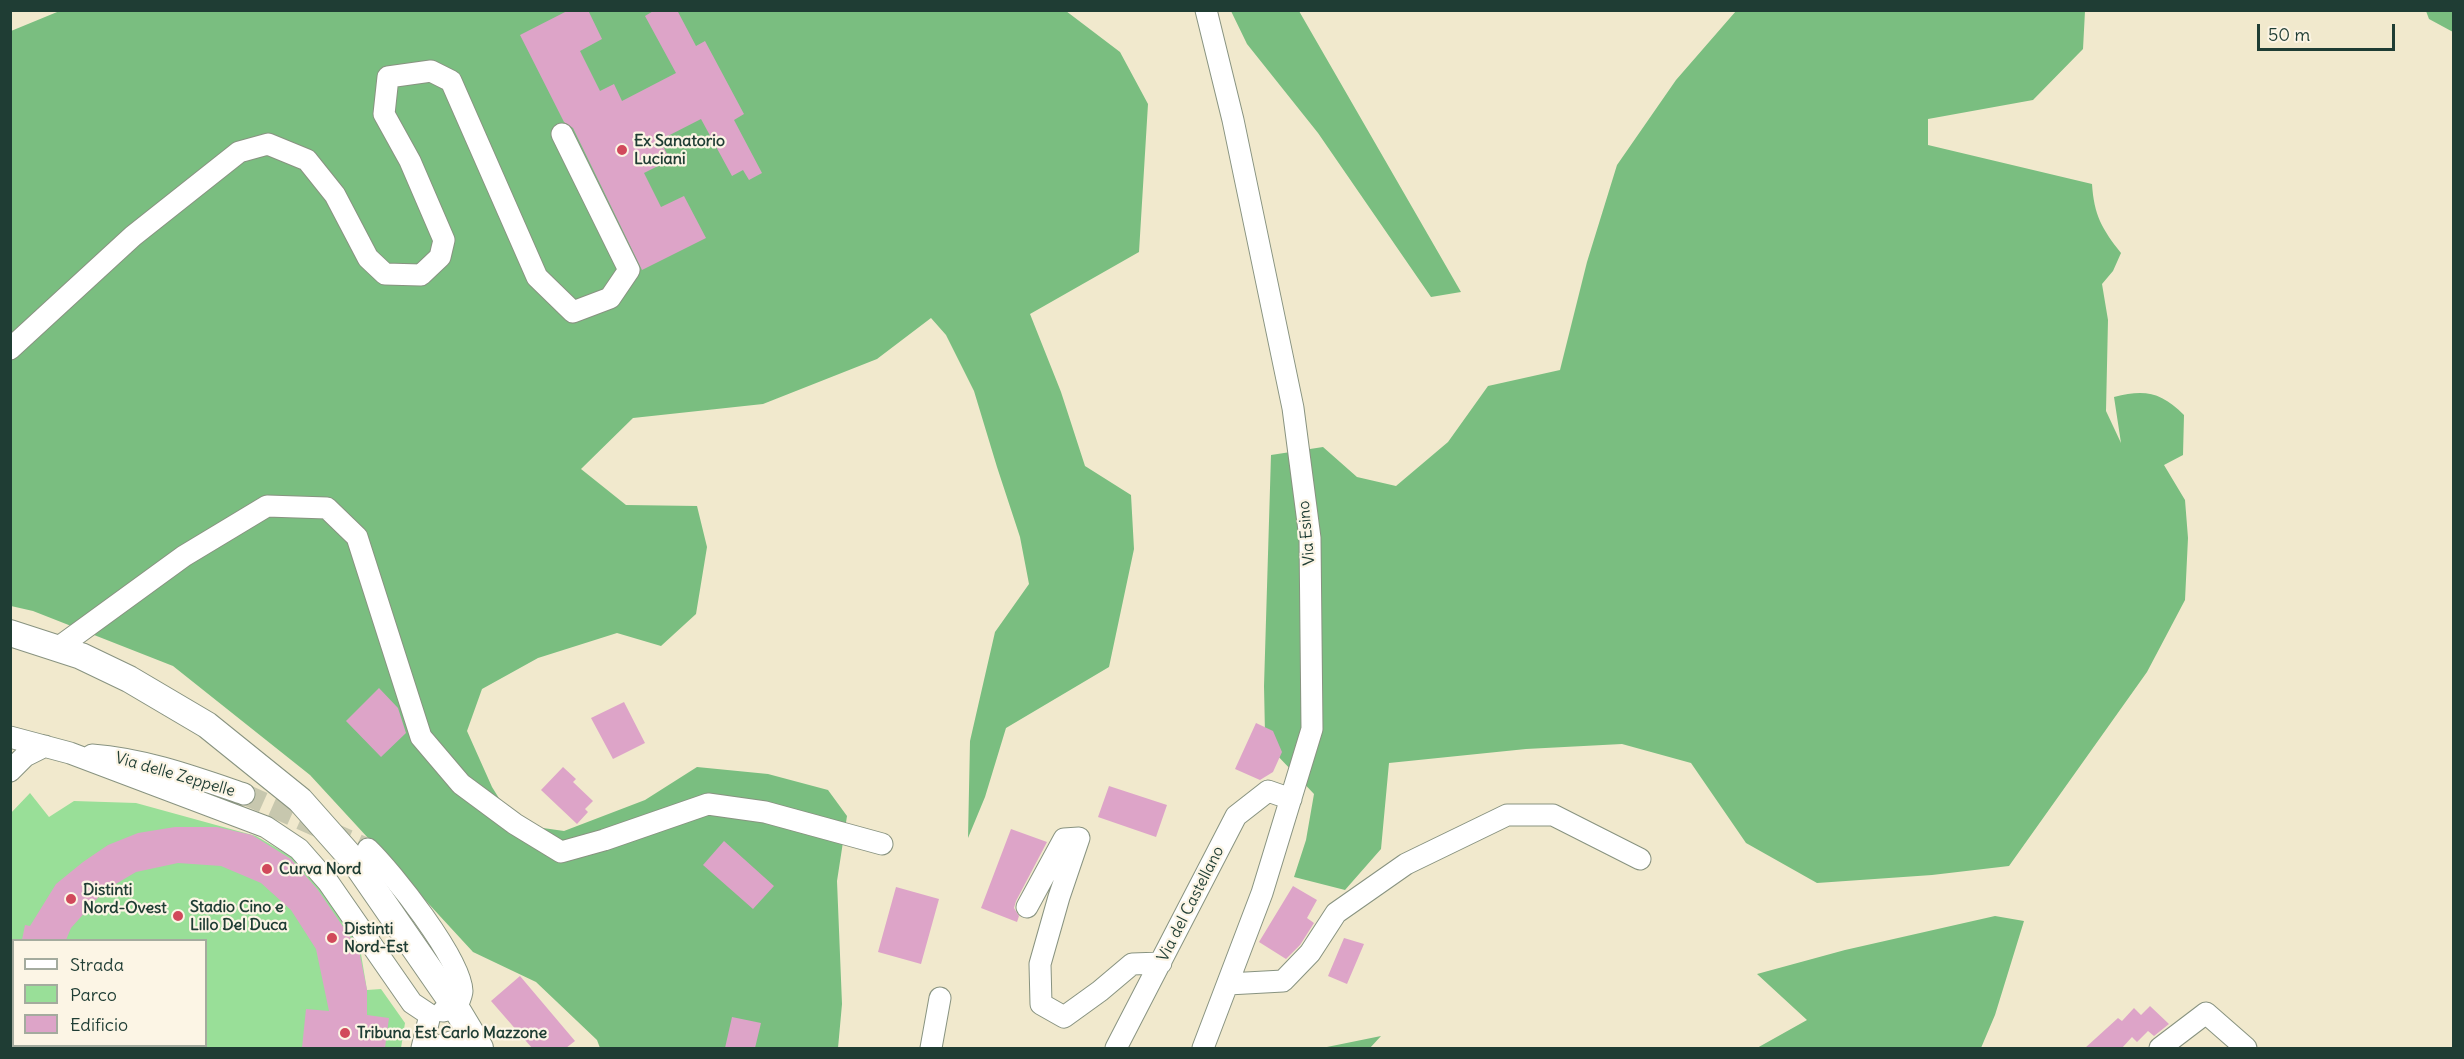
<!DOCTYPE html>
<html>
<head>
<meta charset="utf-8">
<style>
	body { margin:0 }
	#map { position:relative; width:2464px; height:1059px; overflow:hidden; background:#f1e9cd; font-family:Delius,sans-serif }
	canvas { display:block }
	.frame { position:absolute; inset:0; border:12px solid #1f3d34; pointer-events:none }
	.legend { position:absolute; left:12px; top:939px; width:195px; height:108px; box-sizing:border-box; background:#fcf5e5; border:2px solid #a4ab9e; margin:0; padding:8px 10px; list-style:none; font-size:18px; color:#1f3d34 }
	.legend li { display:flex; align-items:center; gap:12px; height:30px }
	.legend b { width:30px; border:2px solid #a4ab9e }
	.scale { position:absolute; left:2257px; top:24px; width:138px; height:27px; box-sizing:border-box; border:3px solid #1f3d34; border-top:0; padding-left:8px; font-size:18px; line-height:21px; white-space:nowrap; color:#1f3d34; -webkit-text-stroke:4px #fcf5e5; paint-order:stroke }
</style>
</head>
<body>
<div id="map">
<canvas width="2464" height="1059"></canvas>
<div class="frame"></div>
<ul class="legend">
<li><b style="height:8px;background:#fff"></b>Strada</li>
<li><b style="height:16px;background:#99df98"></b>Parco</li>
<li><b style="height:16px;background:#dda4c8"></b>Edificio</li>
</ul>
<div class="scale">50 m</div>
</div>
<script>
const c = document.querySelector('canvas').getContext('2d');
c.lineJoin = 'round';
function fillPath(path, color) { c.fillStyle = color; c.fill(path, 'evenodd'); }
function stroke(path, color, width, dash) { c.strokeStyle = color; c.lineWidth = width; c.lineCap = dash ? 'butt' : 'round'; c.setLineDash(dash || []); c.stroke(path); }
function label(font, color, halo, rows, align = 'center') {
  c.font = font + ' Delius,sans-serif'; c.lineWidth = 4.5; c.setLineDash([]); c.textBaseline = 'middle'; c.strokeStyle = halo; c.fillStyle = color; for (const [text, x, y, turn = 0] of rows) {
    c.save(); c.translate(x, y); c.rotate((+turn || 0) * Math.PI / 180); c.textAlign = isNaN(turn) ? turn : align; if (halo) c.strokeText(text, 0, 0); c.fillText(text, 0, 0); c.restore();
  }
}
const green = new Path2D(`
	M 30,793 L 49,817 L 74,801 L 136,803 L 256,836 L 292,857 L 322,884 L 351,927 L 361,954 L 367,990 L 381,989 L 405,1023 L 401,1048 L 11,1048 L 10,814 ZM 14,940 L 206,940 L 206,1046 L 14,1046 Z`);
const forest = new Path2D(`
	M 62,10 L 1066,11 L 1120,52 L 1148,104 L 1139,252 L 1030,314 L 1061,392 L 1085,466 L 1131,495 L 1134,549 L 1109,667 L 1006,728 L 985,797 L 968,838 L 970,741 L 995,632 L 1029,584 L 1020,537 L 997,467 L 974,391 L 946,335 L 931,318 L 877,359 L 763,404 L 633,418 L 581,469 L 626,505 L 697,506 L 707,547 L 696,614 L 661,646 L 617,633 L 538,658 L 482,689 L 467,731 L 492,787 L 515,824 L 564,831 L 645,800 L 697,767 L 768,774 L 828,790 L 847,816 L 837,881 L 842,1004 L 838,1048 L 600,1048 L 597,1040 L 536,982 L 473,952 L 310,775 L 173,666 L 33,611 L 11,606 L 11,31 Z
	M 1231,11 L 1299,11 L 1461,292 L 1431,297 L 1318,133 L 1247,44 Z
	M 1736,11 L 2085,11 L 2083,49 L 2033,100 L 1928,119 L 1928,145 L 2092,184 C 2094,215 2102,229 2121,253 L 2113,271 L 2102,284 L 2108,320 L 2106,411 L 2121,443 L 2114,397 C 2145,389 2161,392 2184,415 L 2183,455 L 2164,465 L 2185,500 L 2188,538 L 2185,600 L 2147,672 L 2009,866 L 1932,875 L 1817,883 L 1746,843 L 1691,763 L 1622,744 L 1526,749 L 1389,763 L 1381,849 L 1345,890 L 1294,877 L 1306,840 L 1314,794 L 1274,752 L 1265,734 L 1264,686 L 1271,455 L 1323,447 L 1357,477 L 1396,486 L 1448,442 L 1488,386 L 1560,370 L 1587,262 L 1617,165 L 1676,80 Z
	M 2426,11 L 2453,11 L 2453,32 L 2429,19 Z
	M 1995,916 L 2024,921 L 1995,1015 L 1981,1048 L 1757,1048 L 1807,1020 L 1757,974 L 1845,950 Z
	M 1381,1036 L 1370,1048 L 1322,1048 Z`);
const building = new Path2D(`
	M 569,10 L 588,10 L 602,39 L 580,51 L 600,91 L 614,84 L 622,101 L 676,73 L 645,16 L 655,10 L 677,10 L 696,46 L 705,41 L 744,114 L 734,120 L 762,173 L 749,180 L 743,170 L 732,176 L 701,119 L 660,140 L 670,160 L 644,173 L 661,207 L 684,196 L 706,238 L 642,270 L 573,128 L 564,122 L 520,35 Z
	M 379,688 L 398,708 L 406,733 L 381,757 L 346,721 Z
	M 624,702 L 645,743 L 613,759 L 591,718 Z
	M 1256,723 L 1273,731 L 1282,752 L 1273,772 L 1260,780 L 1235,769 Z
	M 563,767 L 576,779 L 573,782 L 593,801 L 585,809 L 588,812 L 577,824 L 541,790 Z
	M 1109,786 L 1167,805 L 1156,837 L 1098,817 Z
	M 175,827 L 217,827 L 252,835 L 291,859 L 318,890 L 359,950 L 367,990 L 367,1015 L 389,1018 L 385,1048 L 302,1048 L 306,1009 L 329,1011 L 316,949 L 291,910 L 261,883 L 221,866 L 178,863 L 136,872 L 104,891 L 71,928 L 66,940 L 22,940 L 25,925 L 30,926 L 56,884 L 83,862 L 108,845 L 138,833 Z
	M 1011,829 L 1047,842 L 1016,901 L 1014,908 L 1019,916 L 1017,922 L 981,908 Z
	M 724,841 L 774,886 L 753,909 L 703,865 Z
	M 1293,886 L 1317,900 L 1307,918 L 1314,923 L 1300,945 L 1286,959 L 1259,942 Z
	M 896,887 L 939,899 L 921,964 L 878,952 Z
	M 1344,938 L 1364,944 L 1347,984 L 1328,976 Z
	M 520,976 L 575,1041 L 566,1048 L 532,1048 L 491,1001 Z
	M 2150,1006 L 2169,1024 L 2154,1036 L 2148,1031 L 2137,1042 L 2132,1037 L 2122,1048 L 2085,1048 L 2118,1018 L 2122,1021 L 2134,1008 L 2141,1015 Z
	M 732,1017 L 761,1023 L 755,1048 L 725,1048 Z`);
const minorTunnel = new Path2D(`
	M 244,794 L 368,849`);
const minor = new Path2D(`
	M 10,349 L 133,236 L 239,152 L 268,144 L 307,160 L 335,195 L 368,258 L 385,274 L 421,275 L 440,257 L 444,240 L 410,161 L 384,114 L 388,77 L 431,71 L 451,81 L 537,277 L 573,312 L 610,298 L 629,270 L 562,134
	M 59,647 L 184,556 L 267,506 L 327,508 L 357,537 L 421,737 L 461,784 L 515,824 L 561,852 L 604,840 L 708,804 L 765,812 L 882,844
	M 10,737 L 70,753 L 266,827 L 299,849 L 328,882 L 412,1003 L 430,1015 L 422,1048
	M 92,755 C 145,759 194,777 244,794
	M 10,771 L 25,756 L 45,746
	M 368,849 C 392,872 461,959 462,991 C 462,996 458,1003 456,1008 L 443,1011
	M 1027,907 L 1064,839 L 1079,838 L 1059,897 L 1040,964 L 1041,1004 L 1064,1017 L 1100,991 L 1132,964 L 1161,963
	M 1228,984 L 1283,981 L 1310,953 L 1336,913 L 1406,864 L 1507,815 L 1553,815 L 1640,859
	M 433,1048 L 472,1035
	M 931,1048 L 940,998
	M 1116,1048 L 1236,816 L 1268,791 L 1291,799
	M 1203,1048 L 1262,893 L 1312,729 L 1310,538 L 1293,408 L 1233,120 L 1206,10
	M 2160,1048 L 2206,1013 L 2246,1048`);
const major = new Path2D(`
	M 10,633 L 81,656 L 129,679 L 207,725 L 300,800 L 355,862 L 456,1008 L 480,1048`);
const markers = [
	[622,150,6,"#d1495b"],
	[267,869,6,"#d1495b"],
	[71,899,6,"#d1495b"],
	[178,916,6,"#d1495b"],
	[332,938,6,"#d1495b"],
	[345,1033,6,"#d1495b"]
];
const poiNames = [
	["Ex Sanatorio",634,141],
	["Luciani",634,159],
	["Curva Nord",279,869],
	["Distinti",83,890],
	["Nord-Ovest",83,908],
	["Stadio Cino e",190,907],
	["Lillo Del Duca",190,925],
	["Distinti",344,929],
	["Nord-Est",344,947],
	["Tribuna Est Carlo Mazzone",357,1033]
];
const streetNames = [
	["Via Esino",1307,533,-95],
	["Via delle Zeppelle",175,775,16],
	["Via del Castellano",1191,904,-63]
];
fillPath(green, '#99df98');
fillPath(forest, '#7abe80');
fillPath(building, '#dda4c8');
stroke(minorTunnel, '#c7c7ae', 21, [21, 10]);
stroke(minor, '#889380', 23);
stroke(major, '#889380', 28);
stroke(minor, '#fff', 21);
stroke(major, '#fff', 26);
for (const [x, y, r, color] of markers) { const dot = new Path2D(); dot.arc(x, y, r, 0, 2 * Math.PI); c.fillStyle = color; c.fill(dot); stroke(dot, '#fcf5e5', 2); }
label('bold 16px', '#1f3d34', '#fcf5e5', poiNames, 'left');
label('16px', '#1f3d34', '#fcf5e5', streetNames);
</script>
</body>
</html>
